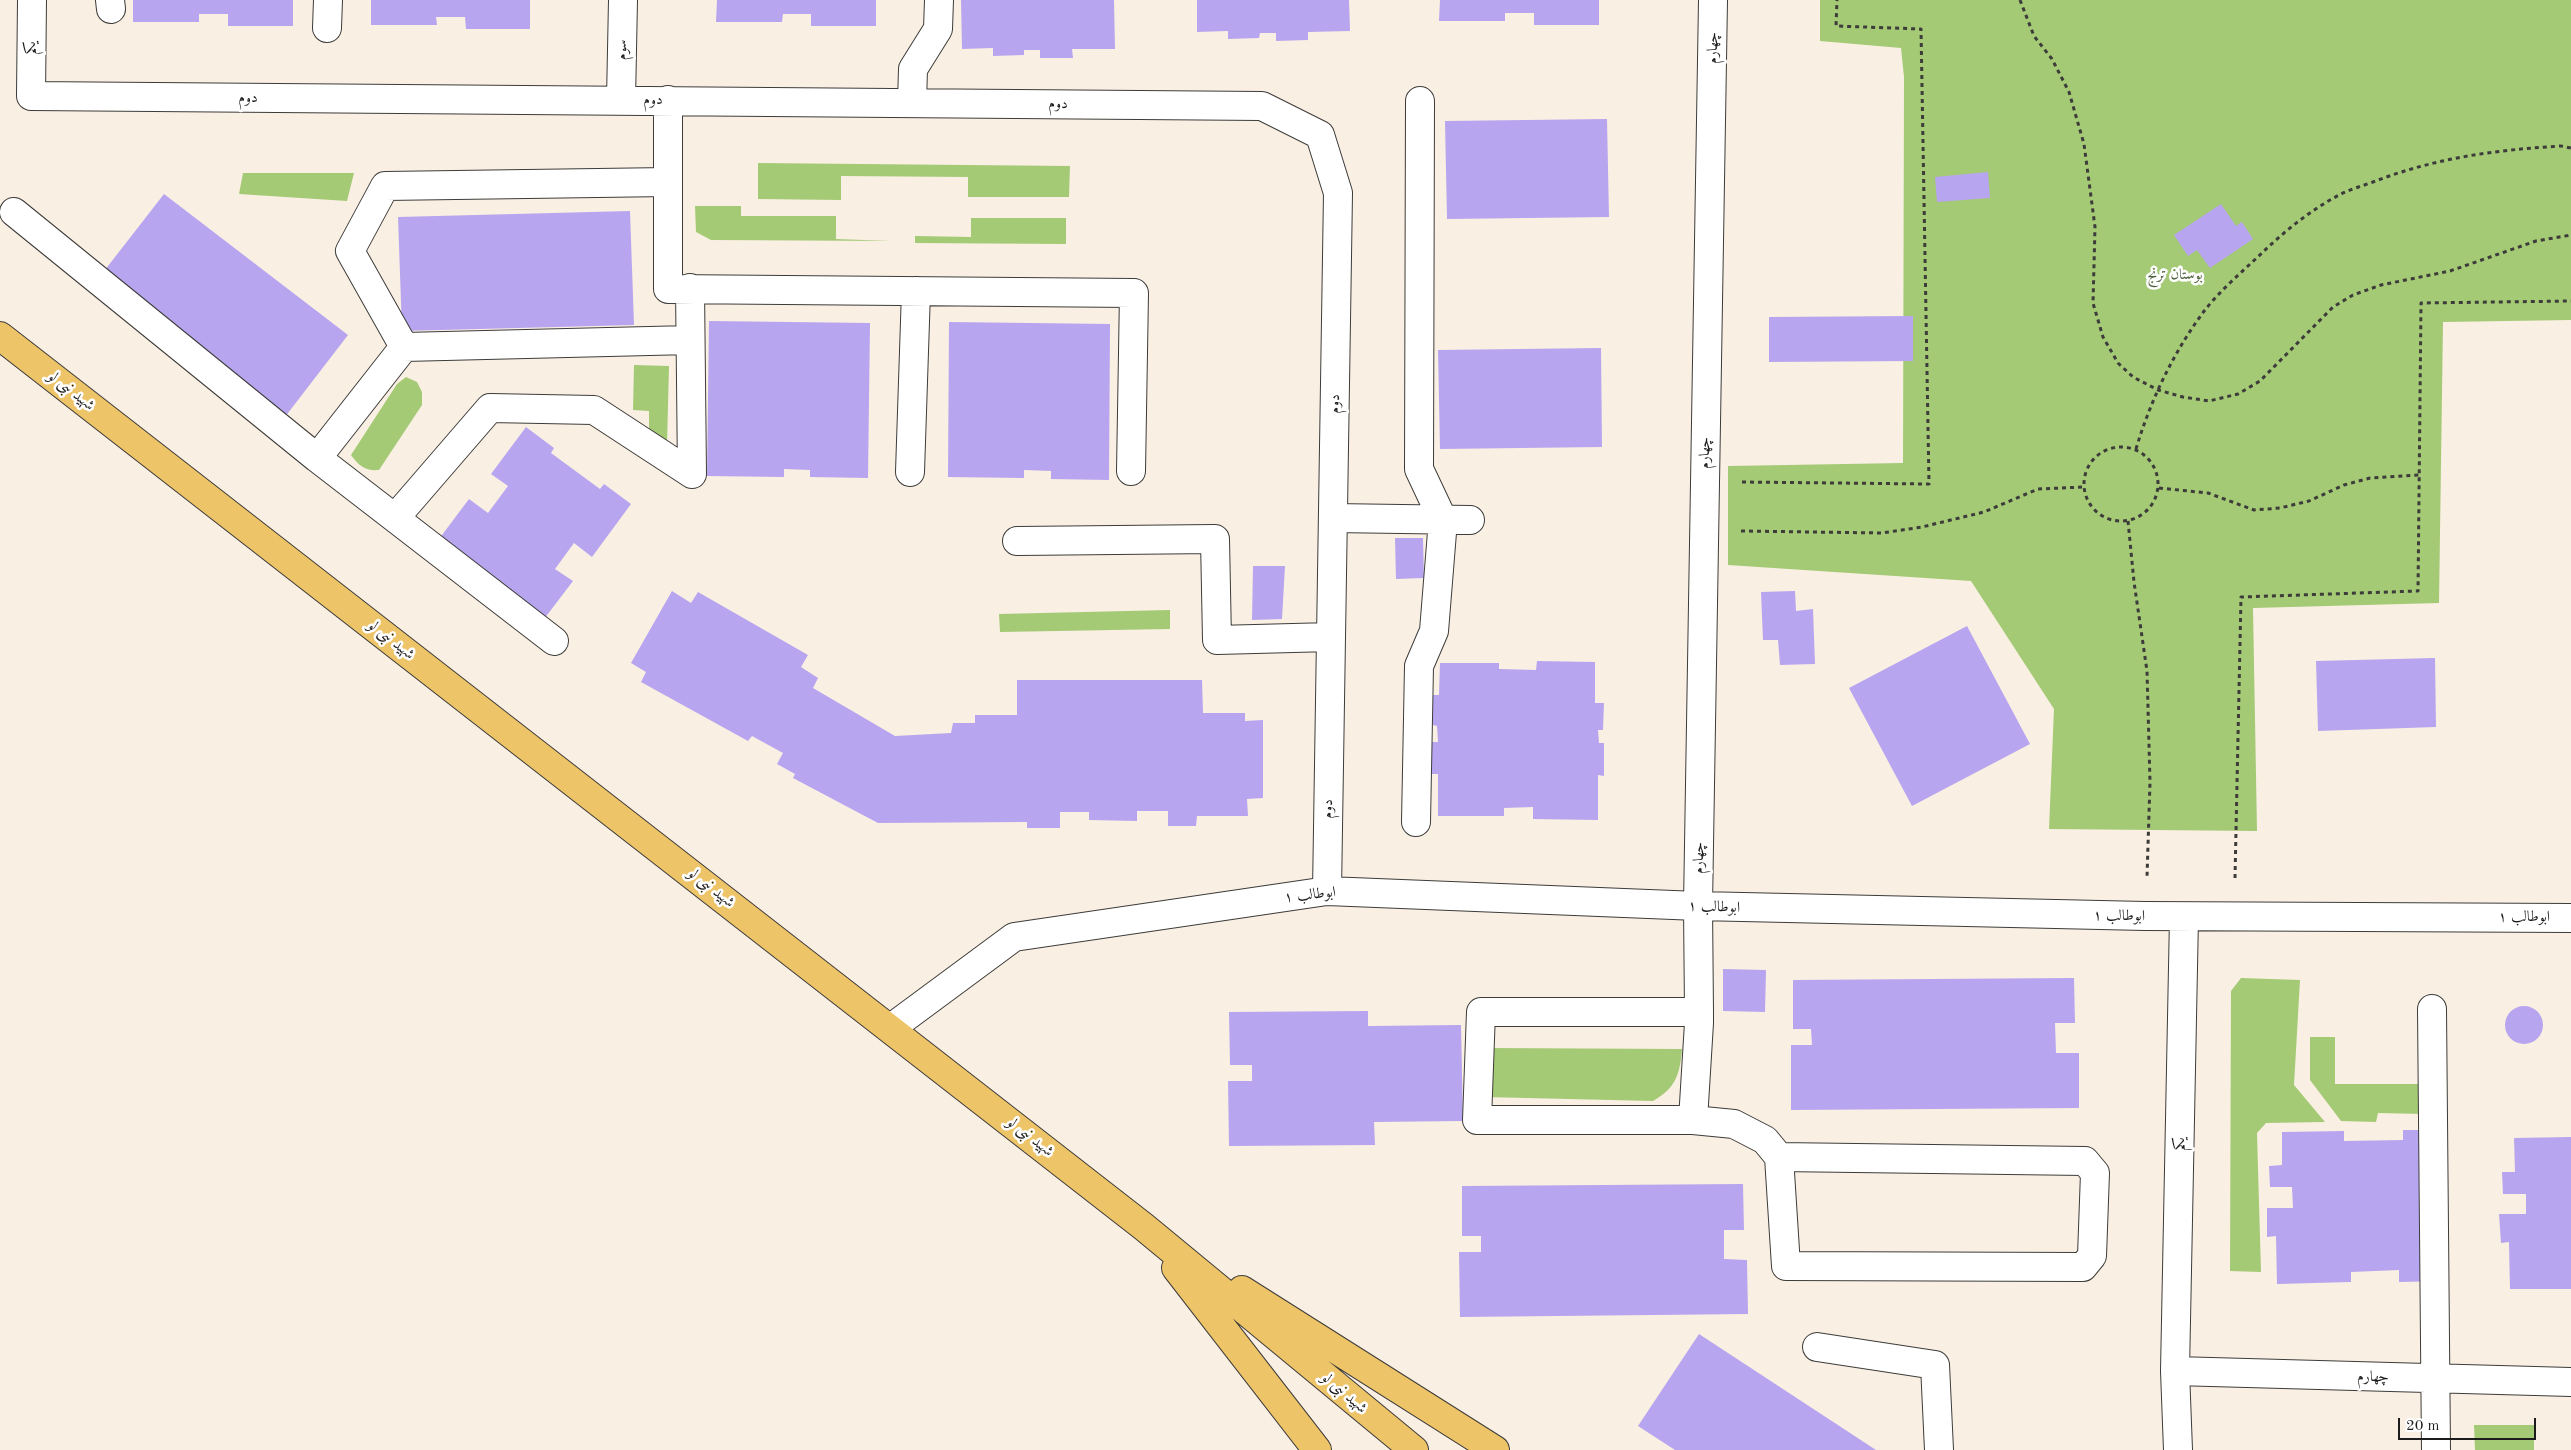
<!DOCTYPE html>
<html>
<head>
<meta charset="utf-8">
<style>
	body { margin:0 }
	#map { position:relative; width:2571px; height:1450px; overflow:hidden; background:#faefe3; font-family:"Old Standard TT",serif }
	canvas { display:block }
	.scale { position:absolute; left:2398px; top:1418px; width:138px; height:22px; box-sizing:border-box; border:2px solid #1c1c1c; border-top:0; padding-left:6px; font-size:15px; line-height:18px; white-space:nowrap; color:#1c1c1c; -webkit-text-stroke:4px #fff; paint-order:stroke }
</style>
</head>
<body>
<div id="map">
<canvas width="2571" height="1450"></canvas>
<div class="scale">20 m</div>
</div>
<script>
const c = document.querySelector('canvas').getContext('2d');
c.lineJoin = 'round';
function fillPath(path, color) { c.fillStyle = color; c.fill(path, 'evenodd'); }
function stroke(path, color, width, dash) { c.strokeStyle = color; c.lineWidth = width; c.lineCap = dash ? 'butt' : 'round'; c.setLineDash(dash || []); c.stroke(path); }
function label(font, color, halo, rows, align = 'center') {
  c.font = font + ' "Old Standard TT",Amiri,serif'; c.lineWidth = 5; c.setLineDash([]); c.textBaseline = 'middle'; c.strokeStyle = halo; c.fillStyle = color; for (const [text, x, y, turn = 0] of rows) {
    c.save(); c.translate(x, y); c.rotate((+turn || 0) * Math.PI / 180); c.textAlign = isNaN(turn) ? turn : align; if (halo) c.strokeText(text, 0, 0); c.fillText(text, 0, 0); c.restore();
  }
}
const green = new Path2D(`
	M 1820,0 L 2571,0 L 2571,320 L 2443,322 L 2439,603 L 2253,608 L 2257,831 L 2049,829 L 2054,709 L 1971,581 L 1728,565 L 1728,466 L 1903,463 L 1904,77 L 1901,48 L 1820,41 Z
	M 758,163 L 1070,166 L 1069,197 L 968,197 L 968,177 L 841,176 L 841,200 L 758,199 Z
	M 243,173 L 354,173 L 347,201 L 239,194 Z
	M 695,206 L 741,206 L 741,216 L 836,216 L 836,239 L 891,241 L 711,240 L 696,232 Z
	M 971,218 L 1066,218 L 1066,244 L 915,243 L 915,236 L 971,237 Z
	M 634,365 L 669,366 L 667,445 L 649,444 L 649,411 L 633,410 Z
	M 406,377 L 417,382 L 422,392 L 422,405 L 379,470 C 365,471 359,466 351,455 L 397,384 Z
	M 1170,610 L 1170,629 L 1000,632 L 999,614 Z
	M 2241,978 L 2300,980 L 2294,1085 L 2325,1122 L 2266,1123 L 2257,1133 L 2261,1272 L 2230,1271 L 2231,991 Z
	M 2310,1037 L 2335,1037 L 2335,1084 L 2426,1084 L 2423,1114 L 2378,1113 L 2376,1122 L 2341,1121 L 2310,1080 Z
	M 1487,1048 L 1682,1049 C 1680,1074 1676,1088 1653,1101 L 1484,1097 Z
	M 2474,1425 L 2534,1425 L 2534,1450 L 2475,1450 Z`);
const building = new Path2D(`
	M 133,0 L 293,0 L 293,26 L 228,26 L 228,14 L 199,14 L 199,22 L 133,22 Z
	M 371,0 L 530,0 L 530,29 L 466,29 L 465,17 L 436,17 L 437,25 L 371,25 Z
	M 717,0 L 876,0 L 876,26 L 811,26 L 811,14 L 783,14 L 782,22 L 716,22 Z
	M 961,0 L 1114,0 L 1115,49 L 1072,49 L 1073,58 L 1040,58 L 1040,50 L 1024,50 L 1024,55 L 993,56 L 993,48 L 962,49 Z
	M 1197,0 L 1349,0 L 1350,31 L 1308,32 L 1308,40 L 1276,41 L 1276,33 L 1260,33 L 1259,38 L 1228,39 L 1228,31 L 1197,32 Z
	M 1440,0 L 1599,0 L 1599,25 L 1534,25 L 1534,13 L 1505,13 L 1505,21 L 1439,21 Z
	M 1607,119 L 1609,217 L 1447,219 L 1445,121 Z
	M 1988,172 L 1990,198 L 1937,202 L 1935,177 Z
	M 164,194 L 348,335 L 278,426 L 94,284 Z
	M 2221,204 L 2236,226 L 2242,222 L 2253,239 L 2210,268 L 2197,250 L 2188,256 L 2174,235 Z
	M 630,211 L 634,325 L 402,331 L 398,217 Z
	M 1913,316 L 1913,361 L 1769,362 L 1769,317 Z
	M 709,321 L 870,323 L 868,478 L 810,477 L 810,470 L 784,469 L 784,477 L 707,476 Z
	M 949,322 L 1110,324 L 1109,480 L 1051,479 L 1051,471 L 1024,470 L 1024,478 L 948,477 Z
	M 1601,348 L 1602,447 L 1440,449 L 1438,350 Z
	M 526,427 L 554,448 L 551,453 L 600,489 L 604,484 L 631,504 L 592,557 L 574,543 L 555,569 L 573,581 L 538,627 L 433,547 L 469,499 L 488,513 L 508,486 L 491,474 Z
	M 1395,538 L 1423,538 L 1424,578 L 1396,579 Z
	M 1253,566 L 1285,566 L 1282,619 L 1252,620 Z
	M 672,591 L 691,603 L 698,592 L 808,655 L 801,667 L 818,678 L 813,688 L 895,736 L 951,733 L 953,723 L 975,723 L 975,715 L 1017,715 L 1017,680 L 1202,680 L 1203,713 L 1245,713 L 1245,721 L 1263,720 L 1263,798 L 1247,799 L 1248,816 L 1197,816 L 1196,826 L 1168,826 L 1168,811 L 1137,811 L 1137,821 L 1089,820 L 1089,812 L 1060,812 L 1060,828 L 1027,828 L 1027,822 L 878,823 L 793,778 L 795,774 L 777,764 L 783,753 L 752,736 L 748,741 L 641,682 L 646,672 L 631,663 Z
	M 1795,591 L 1796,611 L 1813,609 L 1815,664 L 1780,665 L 1778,640 L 1763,640 L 1761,592 Z
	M 1967,626 L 2030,744 L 1912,806 L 1849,688 Z
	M 2435,658 L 2436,727 L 2318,731 L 2316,661 Z
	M 1537,661 L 1595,662 L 1595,703 L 1604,703 L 1603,730 L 1598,730 L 1599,743 L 1604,743 L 1604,776 L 1598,775 L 1598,820 L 1533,819 L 1533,807 L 1504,808 L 1504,816 L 1438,816 L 1438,774 L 1430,774 L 1430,742 L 1438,742 L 1437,726 L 1433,725 L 1432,695 L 1439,695 L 1440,663 L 1499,663 L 1499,669 L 1536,670 Z
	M 1723,969 L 1766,970 L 1765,1012 L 1723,1011 Z
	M 2074,978 L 2075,1023 L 2055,1023 L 2056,1053 L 2079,1053 L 2079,1108 L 1791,1110 L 1791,1045 L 1812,1045 L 1811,1029 L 1793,1029 L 1793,980 Z
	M2505 1025a19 19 0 1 1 38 0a19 19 0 1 1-38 0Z
	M 1368,1011 L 1368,1026 L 1461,1025 L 1463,1121 L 1374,1122 L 1375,1145 L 1229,1146 L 1228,1081 L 1252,1081 L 1252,1065 L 1230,1065 L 1229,1012 Z
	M 2403,1130 L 2439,1130 L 2443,1281 L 2399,1282 L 2399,1270 L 2351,1272 L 2351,1282 L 2277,1284 L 2276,1236 L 2267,1237 L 2267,1208 L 2293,1208 L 2292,1187 L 2270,1187 L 2269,1166 L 2282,1165 L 2282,1132 L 2344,1131 L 2344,1141 L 2403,1140 Z
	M 2571,1137 L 2571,1289 L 2510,1289 L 2509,1242 L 2501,1243 L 2499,1214 L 2526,1214 L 2526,1194 L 2503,1194 L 2502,1172 L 2515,1172 L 2514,1138 Z
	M 1743,1184 L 1744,1230 L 1724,1230 L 1724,1259 L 1747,1260 L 1748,1314 L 1460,1317 L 1459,1252 L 1481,1252 L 1481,1236 L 1462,1236 L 1462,1186 Z
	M 1699,1334 L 1876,1450 L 1675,1450 L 1638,1426 Z`);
const path = new Path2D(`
	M 2020,0 L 2034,36 L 2052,59 L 2069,92 L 2084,144 L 2095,227 L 2093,303 L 2103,337 L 2118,363 L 2133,377 L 2158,390 L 2183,397 L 2209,401 L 2238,394 L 2260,381 L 2333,307 L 2353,295 L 2381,285 L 2450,271 L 2536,241 L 2571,235
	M2084 484a37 37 0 1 1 74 0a37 37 0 1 1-74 0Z
	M 2136,449 C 2150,402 2172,355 2202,314 C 2218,292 2242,272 2263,252 C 2286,230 2312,209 2341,194 C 2351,189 2362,186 2373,182 C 2435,158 2494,150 2561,146 L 2571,148
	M 1742,482 L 1929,484 L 1921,29 L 1836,26 L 1837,0
	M 2159,488 L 2208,493 L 2254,510 L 2280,508 L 2309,501 L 2344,485 L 2370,478 L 2419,475
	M 2128,521 L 2134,582 L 2147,671 L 2150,782 L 2147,877
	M 1741,531 L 1882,533 L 1922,527 L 1984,512 L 2038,489 L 2084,487
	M 2235,878 L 2241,597 L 2418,591 L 2421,303 L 2571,301`);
const minor = new Path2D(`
	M 32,0 L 31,96 L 1262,106 L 1320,135 L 1338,193 L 1327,891
	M 110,0 L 111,9
	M 327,28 L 328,0
	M 621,100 L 623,0
	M 668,100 L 668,289 L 1134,293 L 1131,471
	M 912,103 L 913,69 L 938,29 L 939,0
	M 14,212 L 317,458 L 554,641
	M 690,288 L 692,474
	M 404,347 L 350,251 L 385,186 L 668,182
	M 317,458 L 404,347 L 690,340
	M 910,472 L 916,291
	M 395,518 L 490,408 L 594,410 L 692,474
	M 1333,518 L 1470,520
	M 1017,541 L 1215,539 L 1217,640 L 1331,637
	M 1416,822 L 1419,666 L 1434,631 L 1443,520 L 1419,469 L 1420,101
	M 2432,1009 L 2436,1450
	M 1699,1012 L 1481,1012 L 1477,1120 L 1693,1120 L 1699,1023 L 1699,1012 L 1698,906 L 1713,0
	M 891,1028 L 1014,937 L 1327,891 L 1698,906 L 2145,916 L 2571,918
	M 1693,1120 L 1734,1124 L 1765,1140 L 1779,1157 L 1786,1266 L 2083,1267 L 2092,1256 L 2095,1173 L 2085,1161 L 1779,1157
	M 1817,1347 L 1935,1365 L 1939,1450
	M 2175,1371 L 2571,1382
	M 2178,1450 L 2175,1371 L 2184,917`);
const major = new Path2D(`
	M 0,336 L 1144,1227 L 1414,1450
	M 1176,1268 L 1317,1450
	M 1242,1290 L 1495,1450`);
const streetNames = [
	["یکم",31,48,-90],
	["چهارم",1713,48,-89],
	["سوم",622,50,-89],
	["دوم",248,98],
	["دوم",653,100],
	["دوم",1058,104,1],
	["شهید نبی لو",71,391,38],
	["دوم",1335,404,-89],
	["چهارم",1705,453,-89],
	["شهید نبی لو",391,640,38],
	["دوم",1328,809,-89],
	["چهارم",1699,858,-89],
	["شهید نبی لو",711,888,38],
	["ابوطالب ۱",1310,895,-6],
	["ابوطالب ۱",1714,907,2],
	["ابوطالب ۱",2119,916,1],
	["ابوطالب ۱",2524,917],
	["شهید نبی لو",1030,1137,38],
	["یکم",2180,1144,-89],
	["چهارم",2373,1377,1],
	["شهید نبی لو",1344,1393,40]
];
const parkNames = [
	["بوستان ترنج",2175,275]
];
fillPath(green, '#a4ca75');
fillPath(building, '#b7a5ef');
stroke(minor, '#3d3c3a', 30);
stroke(major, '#3d3c3a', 30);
stroke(path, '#3d3c3a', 3, [4, 4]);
stroke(minor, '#fff', 28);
stroke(major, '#eec469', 28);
label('15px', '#1c1c1c', '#fff', streetNames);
label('15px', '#526240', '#fff', parkNames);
</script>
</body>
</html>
